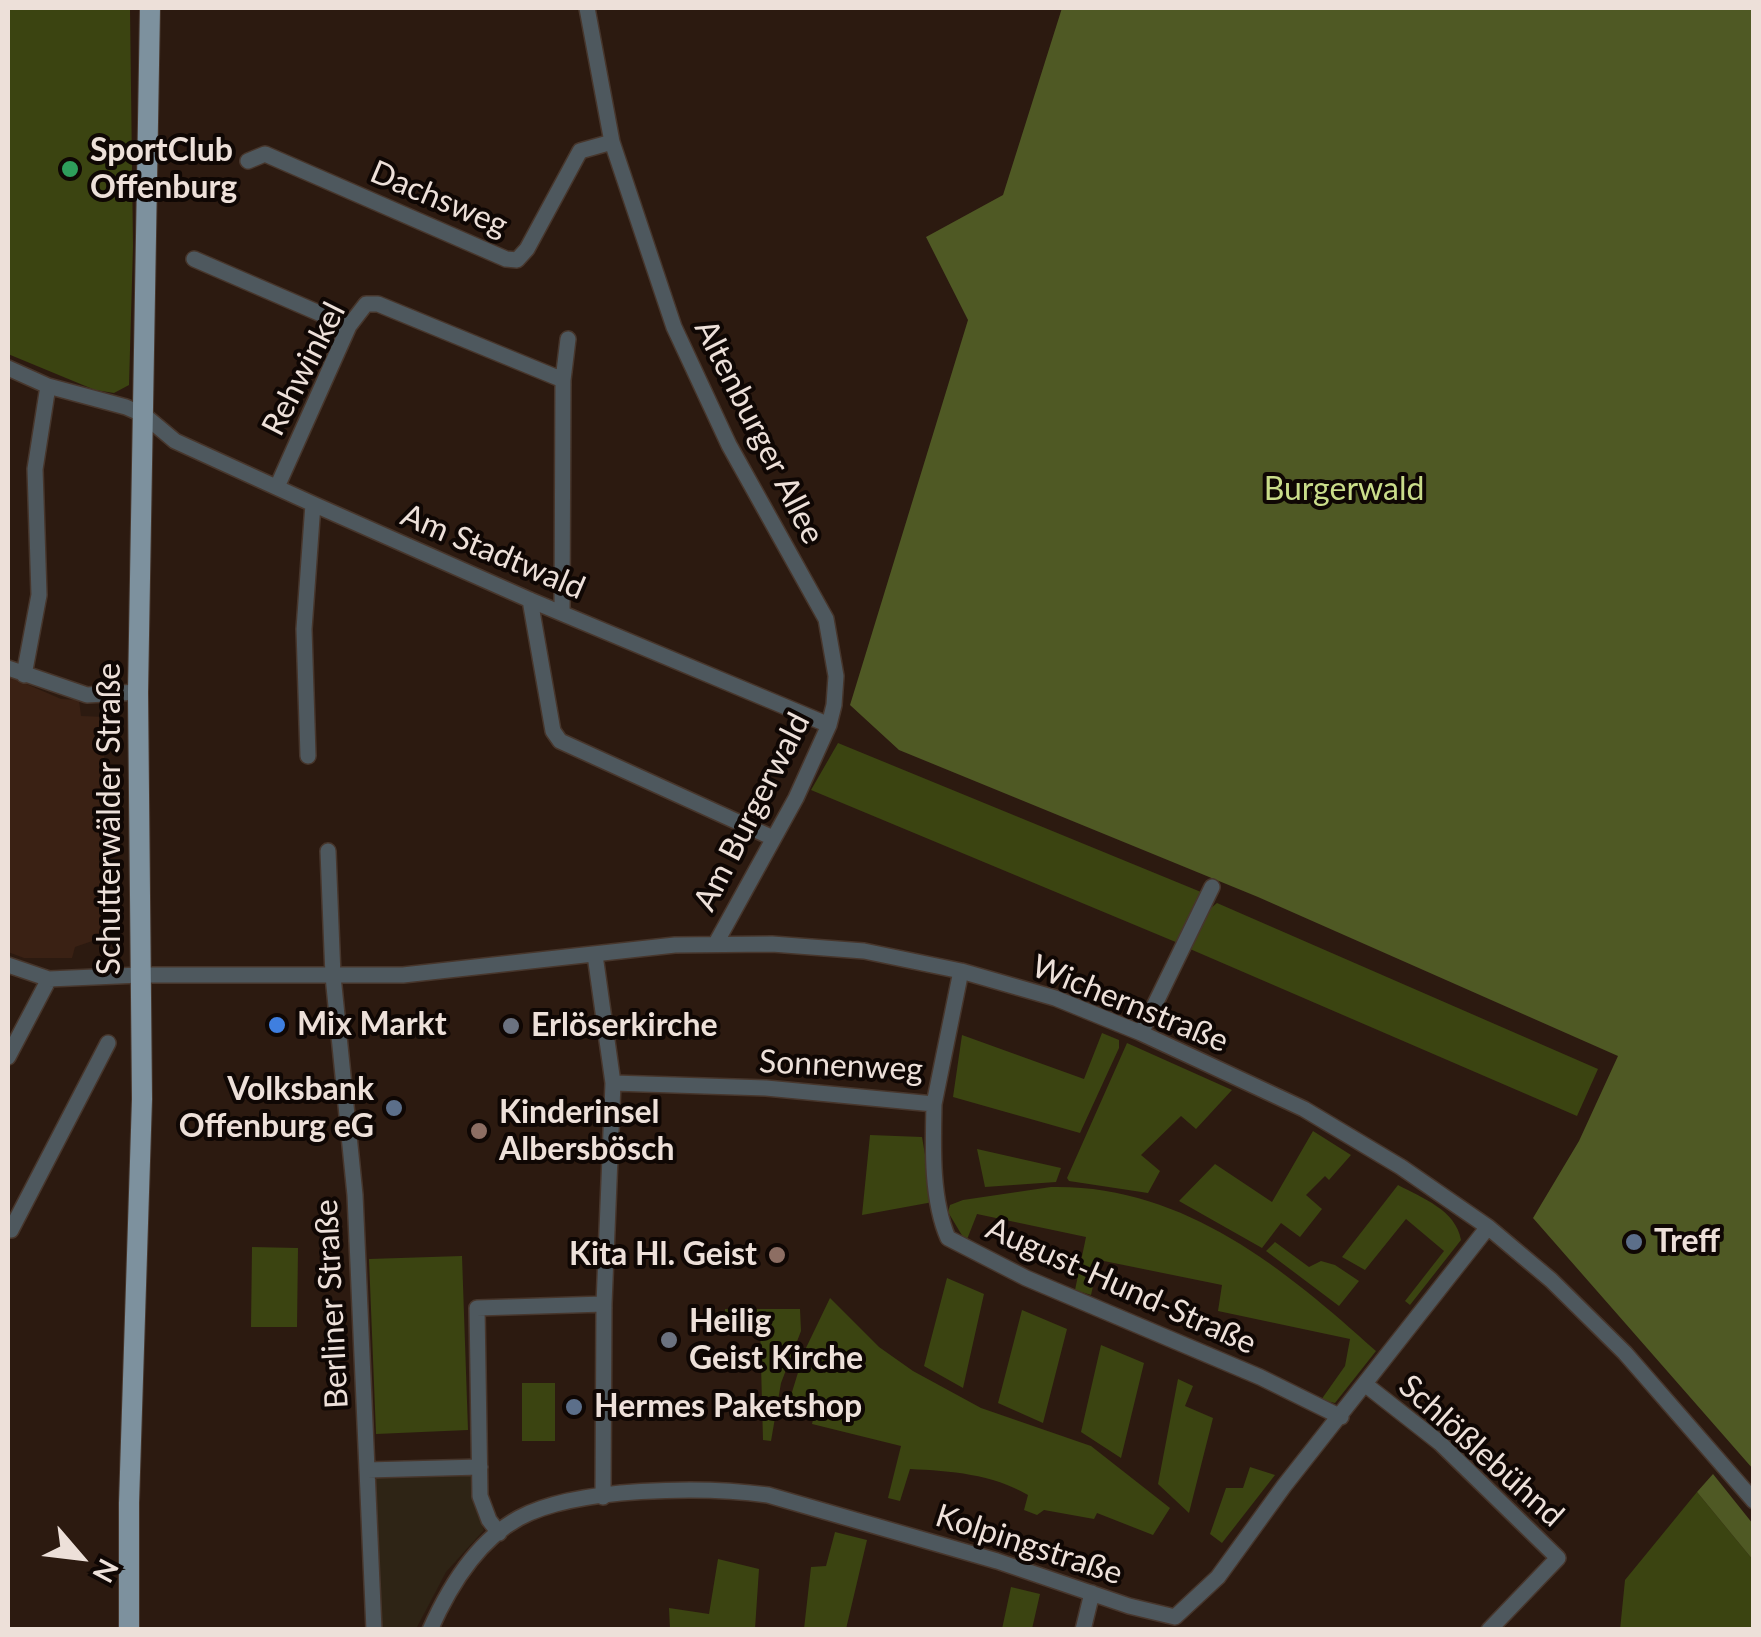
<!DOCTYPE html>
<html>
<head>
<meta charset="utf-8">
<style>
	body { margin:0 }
	#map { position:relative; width:1761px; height:1637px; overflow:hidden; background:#2c1a10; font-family:Lato,sans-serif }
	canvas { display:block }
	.frame { position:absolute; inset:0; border:10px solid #ede0d9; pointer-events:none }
	.north { position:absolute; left:30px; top:1507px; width:100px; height:100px; -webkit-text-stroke:8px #0f0704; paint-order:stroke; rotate:118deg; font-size:28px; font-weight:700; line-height:40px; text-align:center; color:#ede0d9 }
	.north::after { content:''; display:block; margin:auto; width:35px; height:45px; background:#ede0d9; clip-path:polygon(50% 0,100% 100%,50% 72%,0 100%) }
</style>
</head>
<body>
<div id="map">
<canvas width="1761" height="1637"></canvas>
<div class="frame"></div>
<div class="north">N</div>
</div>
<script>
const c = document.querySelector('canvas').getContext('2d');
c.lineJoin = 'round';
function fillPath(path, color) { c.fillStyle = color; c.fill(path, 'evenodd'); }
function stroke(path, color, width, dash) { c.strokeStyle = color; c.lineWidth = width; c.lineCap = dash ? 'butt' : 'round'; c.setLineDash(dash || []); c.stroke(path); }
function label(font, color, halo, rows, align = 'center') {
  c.font = font + ' Lato,sans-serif'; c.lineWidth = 8; c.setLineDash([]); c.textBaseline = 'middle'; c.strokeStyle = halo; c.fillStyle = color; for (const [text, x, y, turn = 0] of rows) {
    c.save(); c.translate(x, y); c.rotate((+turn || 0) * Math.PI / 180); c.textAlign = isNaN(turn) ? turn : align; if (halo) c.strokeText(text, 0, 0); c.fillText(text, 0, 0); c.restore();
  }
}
const commercial = new Path2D(`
	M 465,1473 L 472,1477 L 478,1514 L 484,1530 L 446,1572 L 416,1629 L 379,1629 L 374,1480 L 378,1476 Z`);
const built = new Path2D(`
	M 8,676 L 61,699 L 79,700 L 81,716 L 105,717 L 101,938 L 75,947 L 72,958 L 24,958 L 8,952 Z`);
const green = new Path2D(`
	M 8,8 L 130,8 L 133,246 L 129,385 L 114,393 L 95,390 L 8,354 Z
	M 838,743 L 1201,892 L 1178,943 L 811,790 Z
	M 1217,903 L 1598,1069 L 1577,1116 L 1190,949 L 1211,908 Z
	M 1102,1033 L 1119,1040 L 1119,1048 L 1080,1133 L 953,1097 L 962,1035 L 1084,1079 Z
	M 1127,1043 L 1232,1090 L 1196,1129 L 1181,1116 L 1141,1155 L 1160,1171 L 1148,1193 L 1069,1181 L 1067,1178 Z
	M 1313,1131 L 1351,1155 L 1329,1180 L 1325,1176 L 1306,1195 L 1322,1209 L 1300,1237 L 1281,1223 L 1262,1248 L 1179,1201 L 1215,1164 L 1272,1202 Z
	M 870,1135 L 922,1137 L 933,1202 L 862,1215 Z
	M 977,1149 L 1061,1168 L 1056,1182 L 985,1187 Z
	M 1398,1185 C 1422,1198 1456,1210 1461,1240 L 1410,1305 L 1405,1301 L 1444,1251 L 1406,1219 L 1365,1270 L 1342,1257 Z
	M 1051,1187 C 1182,1184 1284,1268 1376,1351 L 1335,1403 L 1321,1400 L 1345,1366 L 1350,1339 L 1218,1311 L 1222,1285 L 1099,1260 L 1091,1295 L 1075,1290 L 1086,1237 L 977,1214 L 966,1242 L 948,1212 L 950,1205 L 963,1200 Z
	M 1275,1242 L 1309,1267 L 1321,1261 L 1335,1265 L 1359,1281 L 1339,1306 L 1266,1251 Z
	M 252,1247 L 298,1248 L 297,1327 L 251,1327 Z
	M 462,1256 L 468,1430 L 376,1434 L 369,1259 Z
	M 947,1278 L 984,1294 L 963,1388 L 924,1366 Z
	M 830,1298 L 879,1347 L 913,1371 L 981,1408 L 1091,1446 L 1170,1508 L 1153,1535 L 1097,1513 L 1094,1519 L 1044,1510 L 1037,1515 L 1024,1510 L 1028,1495 C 992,1474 951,1471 910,1469 L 900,1501 L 888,1498 L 901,1446 L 812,1424 L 814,1415 L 788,1405 L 805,1350 Z
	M 725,1309 L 800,1309 L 801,1331 L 781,1383 L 771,1441 L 763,1440 L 760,1327 L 725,1328 Z
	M 1022,1310 L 1067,1329 L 1043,1423 L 998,1403 Z
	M 1101,1345 L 1144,1363 L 1121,1458 L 1081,1432 Z
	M 1178,1379 L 1193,1386 L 1185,1406 L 1213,1418 L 1189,1513 L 1158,1484 Z
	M 522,1383 L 555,1383 L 555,1441 L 522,1441 Z
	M 1250,1467 L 1275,1475 L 1222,1543 L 1210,1534 L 1226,1488 L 1243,1488 Z
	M 1697,1492 L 1753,1560 L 1753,1629 L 1620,1630 L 1625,1580 Z
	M 835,1532 L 867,1540 L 846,1629 L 804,1629 L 811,1567 L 826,1566 Z
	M 718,1559 L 759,1569 L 755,1629 L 670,1629 L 669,1608 L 709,1614 Z
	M 1011,1587 L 1040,1594 L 1032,1629 L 1002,1629 Z`);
const forest = new Path2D(`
	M 1062,8 L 1753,8 L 1753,1469 L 1533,1218 L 1579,1141 L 1618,1056 L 1258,897 L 899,750 L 850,705 L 968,320 L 926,237 L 1003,195 Z
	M 1713,1474 L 1753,1524 L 1753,1560 L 1697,1492 Z`);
const minor = new Path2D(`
	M 587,8 L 612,142 L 674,327 L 729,445 L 826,619 L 836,676 L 834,705 L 829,725 L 796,798 L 716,943
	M 248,161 L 265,154 L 506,259 L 517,260 L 527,249 L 580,151 L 612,142
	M 194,259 L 349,326
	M 8,368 L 48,386 L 126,407 L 144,415 L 175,441 L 313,504 L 530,600 L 829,725
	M 277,487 L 349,326 L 366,304 L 378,304 L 563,380
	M 530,600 L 553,731 L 560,741 L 773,838
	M 562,612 L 563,380 L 568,339
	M 8,668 L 87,695 L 138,692
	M 24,675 L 39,595 L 35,469 L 48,386
	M 308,756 L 304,629 L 313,504
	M 328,851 L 333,976 L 355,1195 L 374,1630
	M 595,955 L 613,1083 L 604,1304 L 603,1497
	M 8,965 L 49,979 L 140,975 L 403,975 L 675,945 L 772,944 L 864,951 L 961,971 L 1055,998 L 1141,1033 L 1304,1109 L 1401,1167 L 1488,1227 L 1551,1280 L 1625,1353 L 1754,1501
	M 1141,1033 L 1212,887
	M 8,1057 L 49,979
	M 613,1083 L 766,1088 L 934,1104 L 961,971
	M 934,1104 C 933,1146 931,1199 948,1238 L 1026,1278 L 1260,1377 L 1341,1417
	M 8,1230 L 11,1230 L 108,1043
	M 1366,1385 L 1440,1443 L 1558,1558 L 1489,1630
	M 367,1470 L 480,1467
	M 499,1533 L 489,1520 L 480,1496 L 477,1308 L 604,1304
	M 430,1630 C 449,1587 477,1541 519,1518 C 576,1487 704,1486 768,1495 L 997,1561 L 1129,1606 L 1175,1617 L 1218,1577 L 1284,1486 L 1488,1227
	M 1083,1630 L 1092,1593`);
const major = new Path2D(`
	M 129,1630 L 129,1503 L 142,1099 L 138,692 L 150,8`);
const markers = [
	[70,169,10,"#2e9e5b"],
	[277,1025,10,"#3f7fe0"],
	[511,1026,10,"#6b7280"],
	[394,1108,10,"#5c6f8a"],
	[479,1131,10,"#8d6e63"],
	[1634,1242,10,"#5c6f8a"],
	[777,1255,10,"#8d6e63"],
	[669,1340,10,"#6b7280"],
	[574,1407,10,"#5c6f8a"]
];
const poiNames = [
	["SportClub",90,151],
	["Offenburg",90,188],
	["Mix Markt",297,1025],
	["Erlöserkirche",531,1026],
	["Volksbank",374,1090,"right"],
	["Offenburg eG",374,1127,"right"],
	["Kinderinsel",499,1113],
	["Albersbösch",499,1150],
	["Treff",1654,1242],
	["Kita Hl. Geist",757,1255,"right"],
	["Heilig",689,1322],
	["Geist Kirche",689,1359],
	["Hermes Paketshop",594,1407]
];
const streetNames = [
	["Dachsweg",439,199,23],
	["Rehwinkel",304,369,-63],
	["Altenburger Allee",759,432,63],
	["Am Stadtwald",493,552,23],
	["Am Burgerwald",752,812,-63],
	["Schutterwälder Straße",110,819,-90],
	["Wichernstraße",1130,1004,22],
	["Sonnenweg",841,1066,3],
	["August-Hund-Straße",1121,1286,24],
	["Berliner Straße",332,1304,-93],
	["Schlößlebühnd",1481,1451,42],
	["Kolpingstraße",1029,1545,18]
];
const parkNames = [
	["Burgerwald",1344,490]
];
fillPath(commercial, '#2e2415');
fillPath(built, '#3a2114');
fillPath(green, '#3b4411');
fillPath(forest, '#4f5924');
stroke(minor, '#47362c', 18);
stroke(major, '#47362c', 22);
stroke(minor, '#4e585e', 15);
stroke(major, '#7d919e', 20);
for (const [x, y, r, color] of markers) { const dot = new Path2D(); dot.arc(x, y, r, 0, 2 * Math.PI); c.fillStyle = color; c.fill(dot); stroke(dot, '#0f0704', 4); }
label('bold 32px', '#ede0d9', '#0f0704', poiNames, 'left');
label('32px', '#ede0d9', '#0f0704', streetNames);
label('32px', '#cadd8a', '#0f0704', parkNames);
</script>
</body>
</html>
